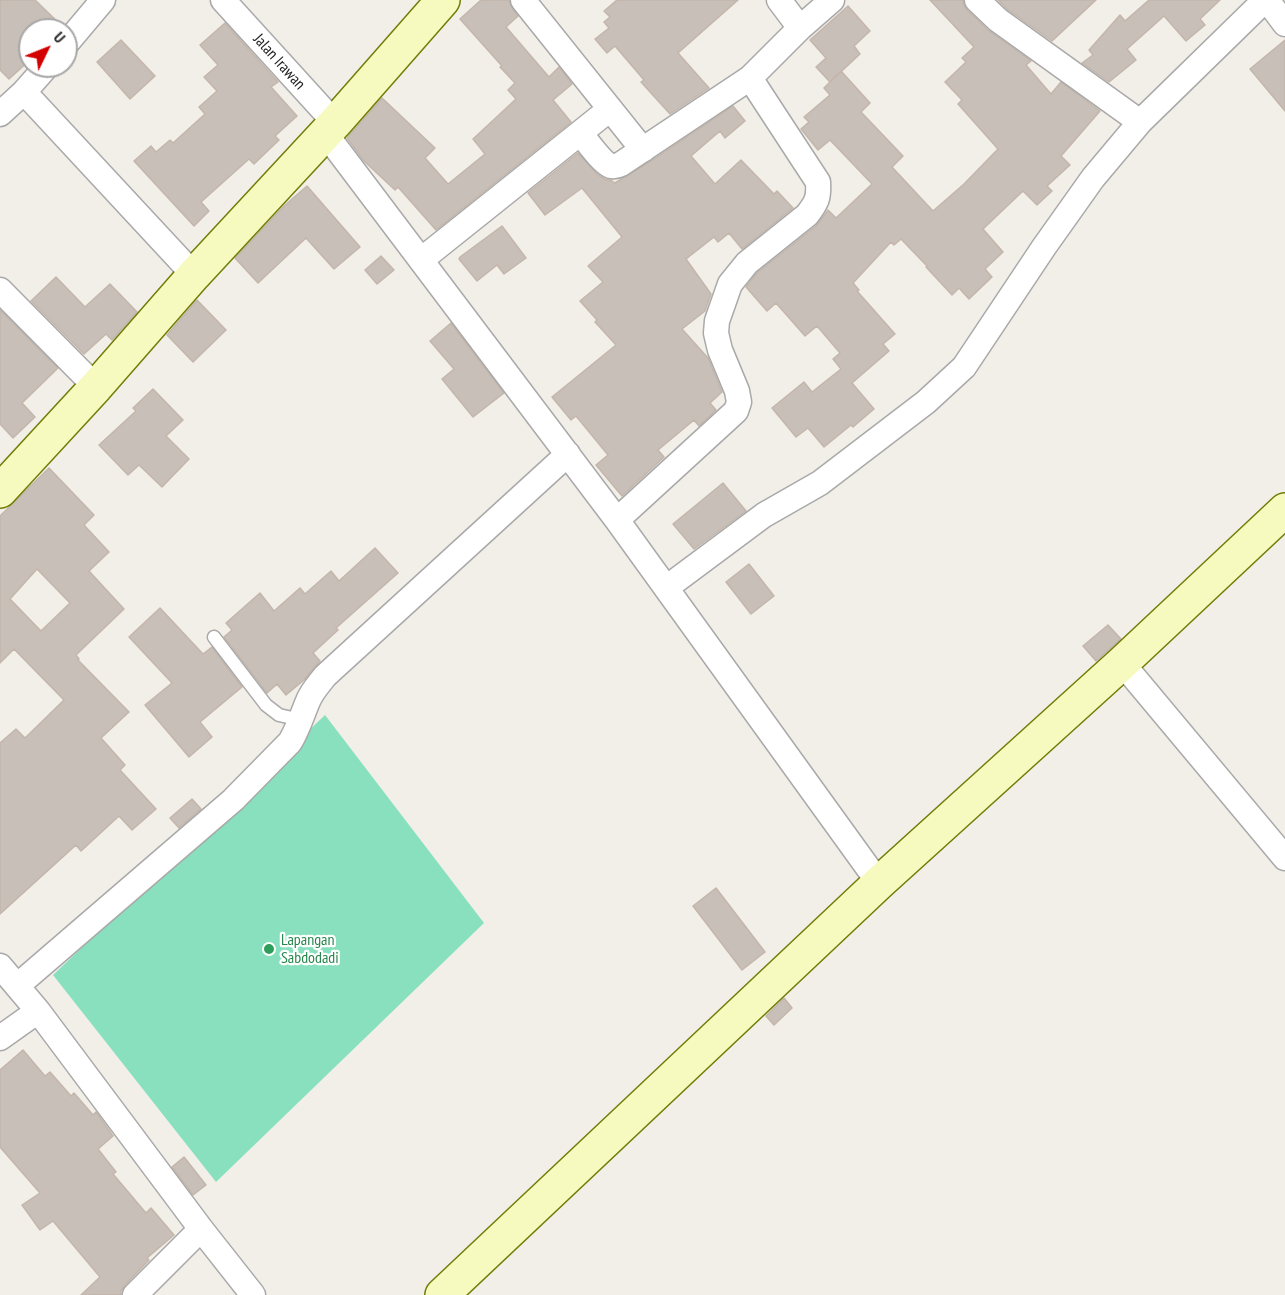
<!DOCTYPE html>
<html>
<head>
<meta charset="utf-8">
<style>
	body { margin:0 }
	#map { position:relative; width:1285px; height:1295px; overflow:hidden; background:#f2efe9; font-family:"PT Sans Narrow",sans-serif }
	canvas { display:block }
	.north { position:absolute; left:18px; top:18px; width:60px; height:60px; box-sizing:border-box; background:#fff; border:2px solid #a7a7a7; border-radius:50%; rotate:47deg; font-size:16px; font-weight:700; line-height:24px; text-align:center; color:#222 }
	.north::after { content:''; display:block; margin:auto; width:21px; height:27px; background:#d40000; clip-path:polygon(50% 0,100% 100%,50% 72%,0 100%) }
</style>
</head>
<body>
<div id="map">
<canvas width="1285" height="1295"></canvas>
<div class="north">U</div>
</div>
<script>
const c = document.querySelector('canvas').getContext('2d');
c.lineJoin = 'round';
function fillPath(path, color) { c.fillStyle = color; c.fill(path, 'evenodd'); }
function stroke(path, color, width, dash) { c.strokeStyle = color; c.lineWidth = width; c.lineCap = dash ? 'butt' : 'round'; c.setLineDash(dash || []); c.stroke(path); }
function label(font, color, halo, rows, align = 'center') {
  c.font = font + ' "PT Sans Narrow",sans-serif'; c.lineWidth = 4.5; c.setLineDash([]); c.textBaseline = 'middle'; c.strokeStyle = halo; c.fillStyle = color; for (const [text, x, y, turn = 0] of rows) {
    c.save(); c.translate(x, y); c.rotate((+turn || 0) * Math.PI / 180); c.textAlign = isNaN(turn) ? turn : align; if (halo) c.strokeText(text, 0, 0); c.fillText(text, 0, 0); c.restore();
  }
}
const pitch = new Path2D(`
	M 325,715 L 484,923 L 216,1182 L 53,975 Z`);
const building = new Path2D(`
	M 0,0 L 35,0 L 62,26 L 59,30 L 30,30 L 30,60 L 9,79 L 0,70 Z
	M 481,0 L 509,0 L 512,8 L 518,16 L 506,27 L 549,77 L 559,67 L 572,84 L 553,100 L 571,122 L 436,230 L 398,187 L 395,190 L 364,161 L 347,138 L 382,98 L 435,148 L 425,158 L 448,184 L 485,154 L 473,139 L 516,99 L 508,90 L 515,83 L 500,67 L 502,66 L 460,19 Z
	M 617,0 L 738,0 L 678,53 L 709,88 L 670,114 L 641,82 L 644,80 L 615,46 L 607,53 L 595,39 L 609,28 L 604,22 L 610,17 L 604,11 Z
	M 930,0 L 963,0 L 964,5 L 967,10 L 988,30 L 1031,61 L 1026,65 L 1051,94 L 1061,82 L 1100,111 L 1061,156 L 1070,165 L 1047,186 L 1052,191 L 1037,205 L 1023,191 L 983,229 L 1003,252 L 985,269 L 992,277 L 969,299 L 959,288 L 952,295 L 926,267 L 927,266 L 901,239 L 894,245 L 891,242 L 853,283 L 859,290 L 857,291 L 895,334 L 883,344 L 889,351 L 852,383 L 874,409 L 853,427 L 851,425 L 824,447 L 808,428 L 796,437 L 772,408 L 804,382 L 812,392 L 841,369 L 833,359 L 840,353 L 817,326 L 805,336 L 776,303 L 767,311 L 746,287 L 757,273 L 816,226 L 828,210 L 836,218 L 872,184 L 830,140 L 818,150 L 801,129 L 809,122 L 804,117 L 830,95 L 824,88 L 841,71 L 870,103 L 861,112 L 903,156 L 892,167 L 933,211 L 964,184 L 998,149 L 958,104 L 962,100 L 945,82 L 966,62 L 962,58 L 974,47 Z
	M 998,0 L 1096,0 L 1052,41 L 1007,9 Z
	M 1149,0 L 1220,0 L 1200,19 L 1205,25 L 1186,41 L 1164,16 L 1127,49 L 1136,60 L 1109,82 L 1082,63 L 1093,55 L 1089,50 L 1120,15 L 1125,21 Z
	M 848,6 L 870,31 L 854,46 L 860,54 L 830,82 L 816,67 L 826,58 L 810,40 Z
	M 225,23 L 278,82 L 271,87 L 297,116 L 275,136 L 279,140 L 254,164 L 249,159 L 201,202 L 209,211 L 194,226 L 134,161 L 151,146 L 156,152 L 170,140 L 173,143 L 205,114 L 199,107 L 217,91 L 204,77 L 218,65 L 200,45 Z
	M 121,40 L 155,76 L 130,99 L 97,62 Z
	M 1285,40 L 1285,111 L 1250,69 Z
	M 733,106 L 745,121 L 725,138 L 720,131 L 691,156 L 715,184 L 741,160 L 774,194 L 777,191 L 793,208 L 742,249 L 729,233 L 718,242 L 714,237 L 686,259 L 711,294 L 705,311 L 682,329 L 708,358 L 722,392 L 710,403 L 716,410 L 699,426 L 694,420 L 658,450 L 664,457 L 622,496 L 596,465 L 608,455 L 576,416 L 571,420 L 552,397 L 616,345 L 595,322 L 597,320 L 580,301 L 603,282 L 588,266 L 622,237 L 582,188 L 545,215 L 528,193 L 578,153 L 598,175 L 605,179 L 612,181 L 615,183 L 651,161 Z
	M 307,186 L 360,247 L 334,269 L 306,238 L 258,283 L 235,258 L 284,206 Z
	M 502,226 L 526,258 L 504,274 L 497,265 L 477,281 L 459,259 L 460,257 Z
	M 381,256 L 394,270 L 377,284 L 365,270 Z
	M 56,277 L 85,307 L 110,284 L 137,312 L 112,340 L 106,334 L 84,354 L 31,301 Z
	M 197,300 L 226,330 L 193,362 L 167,335 Z
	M 0,310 L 58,368 L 22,403 L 35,417 L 13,438 L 0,424 Z
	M 451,323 L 504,393 L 473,417 L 442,379 L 454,369 L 430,341 Z
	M 153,389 L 183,420 L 166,436 L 189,459 L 162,487 L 139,465 L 128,475 L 99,445 L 136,411 L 133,408 Z
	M 49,468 L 94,515 L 84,525 L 109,552 L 89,571 L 124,609 L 76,655 L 79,659 L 78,660 L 129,712 L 101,738 L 125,765 L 120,770 L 156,809 L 132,830 L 119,816 L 81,851 L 76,845 L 0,914 L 0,743 L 16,729 L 25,738 L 64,700 L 14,649 L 0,663 L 0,516 ZM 37,569 L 70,603 L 41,631 L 10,599 Z
	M 723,483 L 746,511 L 694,549 L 673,524 Z
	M 375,548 L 398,573 L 336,628 L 338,630 L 313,653 L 320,661 L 304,680 L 286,695 L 277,684 L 267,693 L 224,637 L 232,630 L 226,623 L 260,593 L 274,611 L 300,588 L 305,594 L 331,571 L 339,581 Z
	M 749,564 L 774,596 L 751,614 L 726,582 Z
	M 160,608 L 203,654 L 212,647 L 242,687 L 200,722 L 212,737 L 189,757 L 145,705 L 172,683 L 129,637 Z
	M 1108,625 L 1121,639 L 1096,661 L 1083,646 Z
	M 192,799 L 201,809 L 179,828 L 170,818 Z
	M 716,888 L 765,952 L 742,970 L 693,906 Z
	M 784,998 L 792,1008 L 774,1025 L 766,1016 Z
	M 23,1050 L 45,1076 L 50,1072 L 71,1096 L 74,1093 L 93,1115 L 96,1112 L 113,1136 L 98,1149 L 116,1172 L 113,1174 L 146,1213 L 151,1208 L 174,1235 L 147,1258 L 149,1260 L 125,1285 L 121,1291 L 121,1295 L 81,1295 L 100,1277 L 53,1221 L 40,1230 L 22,1205 L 40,1193 L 0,1147 L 0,1070 Z
	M 184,1157 L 206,1185 L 193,1195 L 172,1167 Z`);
const lane = new Path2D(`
	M 214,637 L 266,705 L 279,715 L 301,720`);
const street = new Path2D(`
	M 223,0 L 335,123
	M 523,0 L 643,150
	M 779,0 L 800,28
	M 977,0 L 998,20 L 1140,122
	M 1267,0 L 1285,24
	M 66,44 L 103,0
	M 24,92 L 194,275
	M 0,114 L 24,92 L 47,66
	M 325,133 L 617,520 L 879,883
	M 580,133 C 587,141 602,163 611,166 C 616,167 617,166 621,164 L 750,78 L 800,28 L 832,0
	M 421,260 L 610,109
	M 0,290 L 96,387
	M 617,520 L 736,411 L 739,402 L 737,391 L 720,350 L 716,333 L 717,321 L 730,284 L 747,263 L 807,215 C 817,202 819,198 818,182 L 750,78
	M 666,588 L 764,515 L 820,483 L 926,402 L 964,367 L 1044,247 L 1093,178 L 1140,122 L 1265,0
	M 1122,663 L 1285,858
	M 0,966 L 38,1011 L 201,1229 L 253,1295
	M 17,986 L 233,800 L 290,742 C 298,729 302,715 308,701 C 312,691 319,684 325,676 L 568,454
	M 0,1038 L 38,1011
	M 135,1295 L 201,1229`);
const secondary = new Path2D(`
	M 0,491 L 96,387 L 194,275 L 335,123 L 443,0
	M 442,1295 L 879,883 L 1122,663 L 1285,510`);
const markers = [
	[269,949,6,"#2e9e5b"]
];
const streetNames = [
	["Jalan Irawan",279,62,48]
];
const leisureNames = [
	["Lapangan",281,940],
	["Sabdodadi",281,958]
];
fillPath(pitch, '#88e0be');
fillPath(building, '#c7bfb8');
stroke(building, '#c4b6ab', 1.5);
stroke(lane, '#a9a9a9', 15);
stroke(street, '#a9a9a9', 27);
stroke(secondary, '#707d05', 36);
stroke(lane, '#fff', 12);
stroke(street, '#fff', 24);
stroke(secondary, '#f7fabf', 33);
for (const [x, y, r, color] of markers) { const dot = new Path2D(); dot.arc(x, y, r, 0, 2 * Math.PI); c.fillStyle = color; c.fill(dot); stroke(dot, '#fff', 2); }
label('16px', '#222', '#fff', streetNames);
label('16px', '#27864d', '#fff', leisureNames, 'left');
</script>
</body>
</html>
